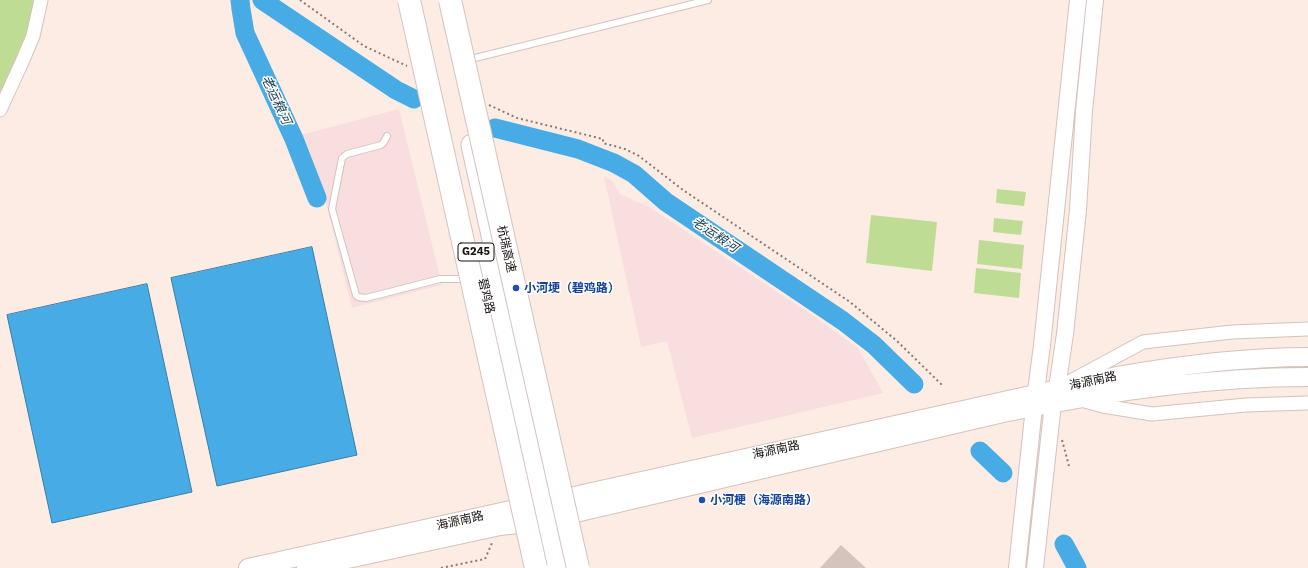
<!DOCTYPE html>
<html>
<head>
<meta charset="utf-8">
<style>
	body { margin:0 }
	canvas { display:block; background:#fdece4 }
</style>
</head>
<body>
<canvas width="1308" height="568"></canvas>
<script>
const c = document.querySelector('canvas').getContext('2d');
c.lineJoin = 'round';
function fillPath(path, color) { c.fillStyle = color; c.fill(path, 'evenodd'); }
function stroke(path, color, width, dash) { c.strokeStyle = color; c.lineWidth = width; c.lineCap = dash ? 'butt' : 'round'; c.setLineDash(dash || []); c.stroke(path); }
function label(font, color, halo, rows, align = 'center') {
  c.font = font + ' "Work Sans","Noto Sans SC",sans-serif'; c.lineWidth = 3; c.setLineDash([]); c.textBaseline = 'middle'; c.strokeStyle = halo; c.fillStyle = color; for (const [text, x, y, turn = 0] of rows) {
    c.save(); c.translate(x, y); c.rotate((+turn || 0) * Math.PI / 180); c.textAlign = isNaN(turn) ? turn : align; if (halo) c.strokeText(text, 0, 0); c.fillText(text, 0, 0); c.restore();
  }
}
const commercial = new Path2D(`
	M 399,109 L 442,285 L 352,308 L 325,199 L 301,135 Z
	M 604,176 L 612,181 L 620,194 L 649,207 L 809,313 L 858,348 L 883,393 L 692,438 L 667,341 L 641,347 Z`);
const green = new Path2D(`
	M 0,0 L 37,0 L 26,42 L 0,101 Z
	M 997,189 L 1026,192 L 1024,206 L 996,203 Z
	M 871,215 L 937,222 L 932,271 L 866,263 Z
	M 994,218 L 1023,221 L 1021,235 L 993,232 Z
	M 979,240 L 1024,245 L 1022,269 L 977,264 Z
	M 976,268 L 1021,273 L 1019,298 L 974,293 Z`);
const water = new Path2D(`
	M 312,247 L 357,455 L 217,486 L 171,278 Z
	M 147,284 L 192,492 L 52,523 L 7,315 Z`);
const river = new Path2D(`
	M 240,0 L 241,9 L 245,33 L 294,139 L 317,198
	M 262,0 L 396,90 L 414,99
	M 495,128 L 578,149 L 614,163 L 634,174 L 666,202 L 843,321 L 874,345 L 914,384
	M 980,451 L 1003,473
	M 1064,544 L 1077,568`);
const building = new Path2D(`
	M 841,545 L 866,568 L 820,568 Z`);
const path = new Path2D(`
	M 300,0 L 364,46 L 407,66
	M 489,105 L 517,118 L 603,139 L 603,143 L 625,149 L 639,156 L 683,190 L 850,302 L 897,341 L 943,386
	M 1062,440 L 1069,466
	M 441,568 L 485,559 L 492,543`);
const service = new Path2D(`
	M 467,60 L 708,0
	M 387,136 L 384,142 L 381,145 L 347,154 L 342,158 L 332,209 L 356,295 L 358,297 L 366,298 L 440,279 L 461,279 L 468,277`);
const minor = new Path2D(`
	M 0,110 L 22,62 L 33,36 L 41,0
	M 1069,382 L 1143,342 L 1232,332 L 1308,329
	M 1081,400 L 1103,406 L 1152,414 L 1246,405 L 1308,403`);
const tertiary = new Path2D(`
	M 1017,568 L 1034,407 L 1042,345 L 1078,0
	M 1035,568 L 1053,403 L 1057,388 L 1065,334 L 1078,210 L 1084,111 L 1095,0`);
const secondary = new Path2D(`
	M 248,568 L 1117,376 C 1180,365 1244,357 1308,357
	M 306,568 L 500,526 L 538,522 L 554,518 L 1003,413 C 1104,392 1205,377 1308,377`);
const trunk = new Path2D(`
	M 472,145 L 566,568
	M 480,266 L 548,568`);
const motorwayBridge = new Path2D(`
	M 409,0 L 536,568
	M 450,0 L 578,568`);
const markers = [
	[516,288,4,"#1a4fb4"],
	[702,500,4,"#1a4fb4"]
];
const shields = [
	[476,252,36]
];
const shieldNames = [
	["G245",476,252]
];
const streetNames = [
	["杭瑞高速",506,249,77],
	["碧鸡路",486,296,77],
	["海源南路",1093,381,-12],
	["海源南路",776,450,-12],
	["海源南路",460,521,-13]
];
const transitNames = [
	["小河埂（碧鸡路）",524,288],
	["小河梗（海源南路）",710,500]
];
const waterNames = [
	["老运粮河",276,100,65],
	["老运粮河",715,235,34]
];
fillPath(commercial, '#f9dee0');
fillPath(green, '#bfdc94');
fillPath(water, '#47ace5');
stroke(water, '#397ea5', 1);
stroke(river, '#47ace5', 19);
fillPath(building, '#d5c4bd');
stroke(service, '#d4c3bc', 8);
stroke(minor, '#d4c3bc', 15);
stroke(tertiary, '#d4c3bc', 18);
stroke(secondary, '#d4c3bc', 20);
stroke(trunk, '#d4c3bc', 23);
stroke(path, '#857a75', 2, [2, 3]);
stroke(service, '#fff', 6);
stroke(minor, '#fff', 13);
stroke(tertiary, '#fff', 16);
stroke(secondary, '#fff', 18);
stroke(trunk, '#fff', 21);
stroke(motorwayBridge, '#d4c3bc', 24, []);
stroke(motorwayBridge, '#fff', 22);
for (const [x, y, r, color] of markers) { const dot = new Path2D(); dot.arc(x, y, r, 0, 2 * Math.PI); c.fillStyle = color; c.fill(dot); stroke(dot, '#fdfdfd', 1.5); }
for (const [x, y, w] of shields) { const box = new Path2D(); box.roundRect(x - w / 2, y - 9, w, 18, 3); c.fillStyle = '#fdfdfd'; c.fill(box); stroke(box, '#191311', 1); }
label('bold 11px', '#191311', null, shieldNames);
label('12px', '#191311', '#fdfdfd', streetNames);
label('bold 12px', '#164399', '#fdfdfd', transitNames, 'left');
label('italic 13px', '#143e56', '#fdfdfd', waterNames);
</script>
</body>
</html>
